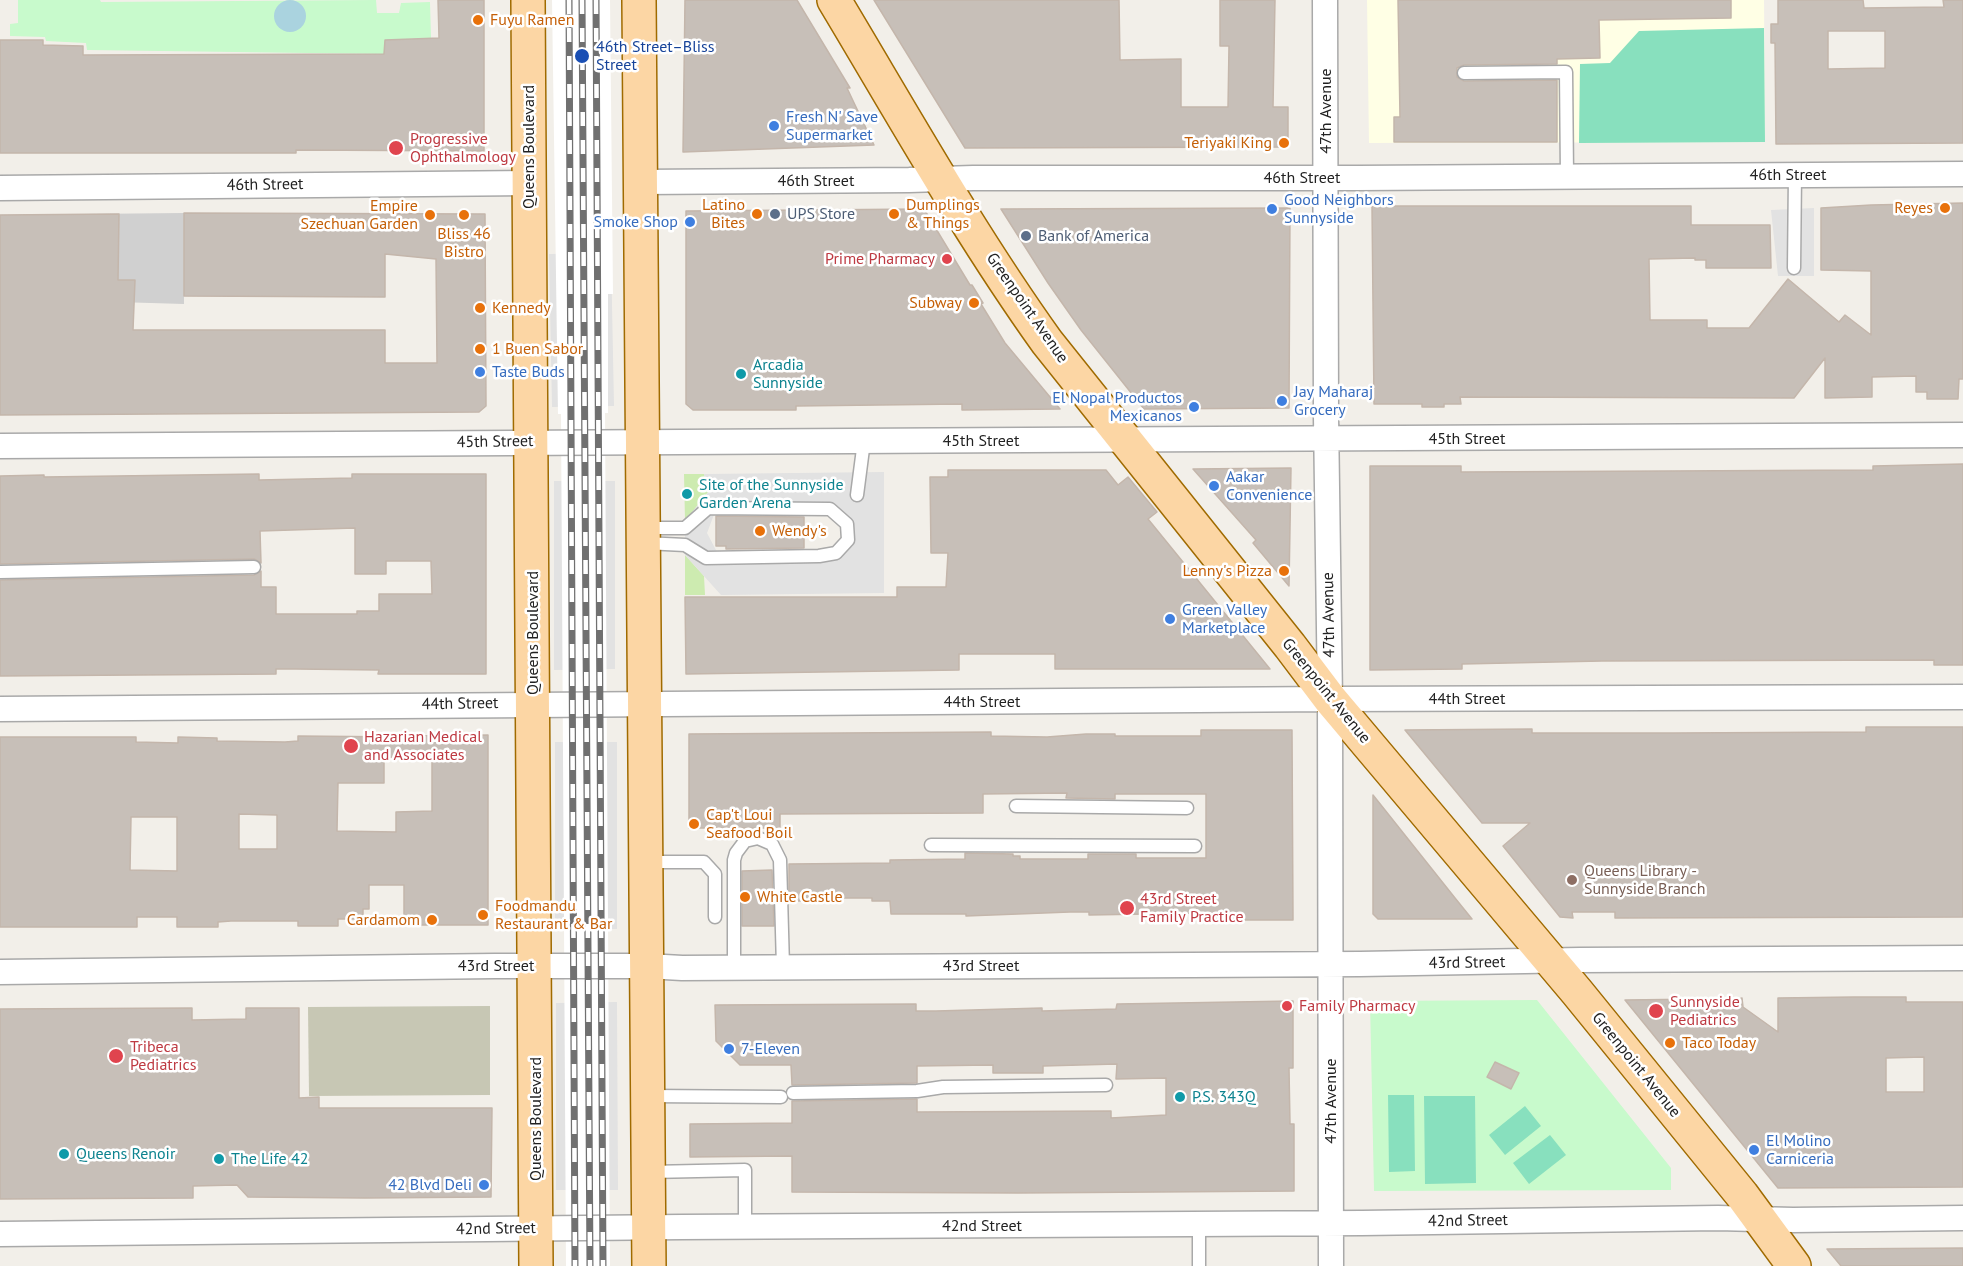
<!DOCTYPE html>
<html>
<head>
<meta charset="utf-8">
<style>
	body { margin:0 }
	canvas { display:block; background:#f2efe9 }
</style>
</head>
<body>
<canvas width="1963" height="1266"></canvas>
<script>
const c = document.querySelector('canvas').getContext('2d');
c.lineJoin = 'round';
function fillPath(path, color) { c.fillStyle = color; c.fill(path, 'evenodd'); }
function stroke(path, color, width, dash) { c.strokeStyle = color; c.lineWidth = width; c.lineCap = dash ? 'butt' : 'round'; c.setLineDash(dash || []); c.stroke(path); }
function label(font, color, halo, rows, align = 'center') {
  c.font = font + ' "PT Sans",sans-serif'; c.lineWidth = 5; c.setLineDash([]); c.textBaseline = 'middle'; c.strokeStyle = halo; c.fillStyle = color; for (const [text, x, y, turn = 0] of rows) {
    c.save(); c.translate(x, y); c.rotate((+turn || 0) * Math.PI / 180); c.textAlign = isNaN(turn) ? turn : align; if (halo) c.strokeText(text, 0, 0); c.fillText(text, 0, 0); c.restore();
  }
}
const education = new Path2D(`
	M 1367,0 L 1764,0 L 1765,142 L 1369,143 Z`);
const religious = new Path2D(`
	M 184,213 L 184,304 L 117,302 L 83,299 L 83,214 Z`);
const construction = new Path2D(`
	M 490,1006 L 490,1095 L 309,1096 L 308,1007 Z`);
const grass = new Path2D(`
	M 684,474 L 704,474 L 709,491 L 685,521 Z
	M 685,555 L 704,576 L 705,595 L 685,595 Z`);
const park = new Path2D(`
	M 18,0 L 100,0 L 101,2 L 376,0 L 377,13 L 399,13 L 401,3 L 430,2 L 431,38 L 385,40 L 384,54 L 87,50 L 86,43 L 46,41 L 45,37 L 10,36 L 10,24 L 18,23 Z
	M 1537,1000 L 1671,1168 L 1671,1190 L 1374,1191 L 1370,1001 Z`);
const pitch = new Path2D(`
	M 1764,28 L 1765,142 L 1579,143 L 1580,64 L 1610,63 L 1639,31 Z
	M 1388,1095 L 1414,1095 L 1415,1171 L 1389,1172 Z
	M 1475,1096 L 1476,1183 L 1425,1184 L 1424,1096 Z
	M 1525,1106 L 1541,1126 L 1505,1155 L 1489,1135 Z
	M 1550,1135 L 1566,1155 L 1529,1184 L 1513,1163 Z`);
const parking = new Path2D(`
	M 1814,208 L 1814,276 L 1778,276 L 1771,210 Z
	M 611,253 L 614,406 L 552,407 L 549,254 Z
	M 884,472 L 884,593 L 721,595 L 685,555 L 685,521 L 709,491 L 704,474 ZM 715,512 L 829,513 L 838,521 L 843,534 L 839,546 L 818,553 L 717,552 L 707,533 Z
	M 554,481 L 615,481 L 615,669 L 554,670 Z
	M 555,742 L 617,742 L 617,929 L 555,929 Z
	M 617,1002 L 618,1190 L 556,1190 L 556,1003 Z`);
const water = new Path2D(`
	M274 16a16 16 0 1 1 32 0a16 16 0 1 1-32 0Z`);
const pier = new Path2D(`
	M 552,0 L 610,0 L 613,294 L 608,294 L 608,413 L 605,413 L 610,1266 L 566,1266 L 561,414 L 558,414 Z`);
const building = new Path2D(`
	M 438,0 L 484,0 L 484,151 L 296,150 L 296,153 L 0,153 L 0,40 L 43,40 L 43,45 L 83,46 L 83,55 L 384,54 L 385,40 L 439,38 Z
	M 685,0 L 797,0 L 850,88 L 847,88 L 874,145 L 683,152 Z
	M 874,0 L 1119,0 L 1120,60 L 1181,59 L 1181,107 L 1228,107 L 1229,46 L 1220,46 L 1220,0 L 1275,0 L 1273,107 L 1288,107 L 1288,147 L 965,148 Z
	M 1398,0 L 1731,0 L 1731,18 L 1599,20 L 1600,58 L 1557,59 L 1557,64 L 1464,65 L 1457,68 L 1457,77 L 1464,81 L 1557,80 L 1557,142 L 1394,142 L 1394,117 L 1400,117 Z
	M 1778,0 L 1863,0 L 1864,8 L 1944,7 L 1943,0 L 1963,0 L 1963,143 L 1776,144 L 1775,43 L 1771,43 L 1771,24 L 1778,24 ZM 1828,31 L 1885,31 L 1885,68 L 1828,69 Z
	M 1963,203 L 1963,379 L 1959,379 L 1958,399 L 1927,399 L 1927,392 L 1916,392 L 1916,376 L 1872,377 L 1872,397 L 1825,398 L 1825,358 L 1794,398 L 1460,397 L 1461,404 L 1444,404 L 1444,407 L 1422,407 L 1422,404 L 1374,404 L 1372,206 L 1691,206 L 1691,225 L 1770,225 L 1771,268 L 1706,268 L 1706,260 L 1695,260 L 1695,258 L 1649,259 L 1650,320 L 1707,320 L 1707,328 L 1749,328 L 1788,279 L 1839,322 L 1845,315 L 1871,335 L 1871,271 L 1821,270 L 1821,208 L 1871,205 Z
	M 1290,208 L 1289,408 L 1144,409 L 1081,330 L 1048,283 L 1001,209 Z
	M 924,209 L 970,285 L 972,285 L 983,303 L 981,304 L 1005,343 L 1060,409 L 962,410 L 962,404 L 796,406 L 796,410 L 693,410 L 686,404 L 686,211 Z
	M 184,213 L 485,214 L 486,406 L 479,412 L 0,415 L 0,215 L 119,214 L 118,280 L 135,280 L 133,330 L 385,330 L 385,363 L 437,363 L 436,259 L 385,254 L 385,297 L 184,296 Z
	M 1963,464 L 1963,665 L 1934,665 L 1934,660 L 1602,661 L 1462,664 L 1462,669 L 1370,670 L 1370,466 L 1461,466 L 1461,472 L 1873,470 L 1873,466 Z
	M 1291,468 L 1289,586 L 1253,543 L 1256,540 L 1193,469 Z
	M 948,470 L 1106,470 L 1118,485 L 1128,477 L 1157,512 L 1148,519 L 1270,669 L 1055,669 L 1055,654 L 959,654 L 959,670 L 686,674 L 685,597 L 897,597 L 897,587 L 946,587 L 948,553 L 931,553 L 930,477 L 948,477 Z
	M 259,474 L 259,480 L 352,478 L 352,474 L 486,474 L 486,674 L 378,674 L 379,670 L 296,669 L 276,669 L 276,674 L 0,676 L 0,580 L 254,575 L 261,571 L 261,587 L 276,587 L 276,614 L 357,614 L 357,611 L 379,611 L 379,594 L 432,594 L 431,561 L 386,561 L 386,574 L 355,574 L 355,528 L 260,531 L 261,563 L 254,559 L 0,564 L 0,476 L 44,475 L 44,477 Z
	M 716,516 L 804,517 L 804,548 L 726,549 L 726,546 L 716,546 Z
	M 1866,727 L 1963,727 L 1963,917 L 1615,918 L 1615,912 L 1572,912 L 1573,918 L 1560,917 L 1503,846 L 1530,823 L 1482,823 L 1405,730 L 1532,729 L 1532,733 L 1674,733 L 1866,732 Z
	M 1201,730 L 1292,730 L 1293,920 L 1203,920 L 1203,913 L 1089,915 L 1089,912 L 1070,912 L 966,916 L 966,914 L 891,914 L 890,901 L 872,901 L 872,898 L 810,898 L 810,901 L 789,901 L 789,864 L 890,863 L 890,860 L 965,859 L 965,853 L 1013,854 L 1013,856 L 1020,856 L 1020,859 L 1088,859 L 1088,854 L 1136,854 L 1136,858 L 1206,858 L 1206,794 L 1115,794 L 1115,799 L 1066,798 L 1067,793 L 983,794 L 983,813 L 780,814 L 780,828 L 689,828 L 689,734 L 991,732 L 991,736 L 1047,737 L 1086,734 L 1115,734 L 1115,736 L 1201,736 Z
	M 488,735 L 488,925 L 404,925 L 404,885 L 369,885 L 369,909 L 363,909 L 363,919 L 338,919 L 338,926 L 298,926 L 298,921 L 231,921 L 218,922 L 218,927 L 177,927 L 177,917 L 137,917 L 137,927 L 0,927 L 0,737 L 136,737 L 136,742 L 178,743 L 178,737 L 217,738 L 217,741 L 285,742 L 298,741 L 298,736 L 403,737 L 403,736 ZM 384,757 L 432,758 L 432,811 L 396,812 L 396,832 L 337,831 L 338,783 L 384,783 ZM 239,814 L 277,815 L 277,849 L 239,849 ZM 131,817 L 177,817 L 177,871 L 130,870 Z
	M 1373,795 L 1455,898 L 1472,919 L 1378,919 L 1373,914 Z
	M 772,870 L 774,926 L 742,926 L 742,871 Z
	M 1854,997 L 1906,997 L 1906,1002 L 1963,1002 L 1963,1187 L 1778,1188 L 1625,1000 L 1704,999 L 1704,1011 L 1742,998 L 1743,1007 L 1778,1032 L 1778,998 ZM 1924,1057 L 1924,1092 L 1886,1092 L 1886,1058 Z
	M 1293,1001 L 1293,1068 L 1289,1068 L 1290,1124 L 1294,1124 L 1294,1191 L 1018,1193 L 792,1192 L 792,1156 L 690,1157 L 690,1124 L 792,1123 L 792,1101 L 917,1099 L 917,1112 L 1111,1111 L 1111,1118 L 1166,1115 L 1166,1078 L 1116,1079 L 1117,1064 L 1043,1066 L 1043,1073 L 993,1073 L 993,1065 L 917,1066 L 917,1083 L 792,1085 L 791,1065 L 740,1065 L 716,1041 L 715,1005 L 916,1004 L 916,1011 L 936,1011 L 1042,1008 L 1042,1011 L 1116,1009 L 1117,1004 Z
	M 192,1008 L 192,1020 L 246,1019 L 246,1008 L 299,1008 L 299,1098 L 319,1097 L 319,1108 L 492,1108 L 491,1197 L 365,1198 L 248,1197 L 237,1185 L 193,1186 L 193,1198 L 0,1199 L 0,1009 Z
	M 1495,1062 L 1519,1073 L 1511,1089 L 1487,1077 Z
	M 1963,1248 L 1963,1266 L 1841,1266 L 1827,1249 Z`);
const service = new Path2D(`
	M 1464,73 L 1566,72 L 1567,176
	M 1794,268 L 1795,174
	M 857,495 L 864,441
	M 645,528 L 685,528 L 708,508 L 830,509 L 847,524 L 848,540 L 836,553 L 819,556 L 706,558 L 685,545 L 645,543
	M 0,572 L 254,567
	M 1016,806 L 1187,808
	M 931,845 L 1195,846
	M 648,862 L 704,862 L 715,874 L 715,917
	M 734,968 L 734,860 L 736,853 L 745,841 L 758,838 L 772,844 L 780,860 L 783,967
	M 793,1093 L 917,1091 L 943,1087 L 1106,1085
	M 649,1096 L 781,1097
	M 650,1172 L 745,1170 L 745,1227
	M 1199,1223 L 1199,1266`);
const minor = new Path2D(`
	M 1325,0 L 1326,417 L 1330,699 L 1331,1266
	M 642,182 L 909,180 L 973,178 L 1358,178 L 1963,174
	M 0,188 L 530,183
	M 0,446 C 654,440 1309,440 1963,435
	M 0,709 L 1330,699 L 1963,697
	M 0,972 L 495,966 L 647,966 L 682,968 L 1360,964 L 1580,960 L 1963,958
	M 0,1234 L 682,1227 L 1362,1223 L 1718,1218 L 1793,1220 L 1963,1218`);
const primary = new Path2D(`
	M 528,0 L 536,1266
	M 639,0 L 649,1266
	M 834,0 C 903,115 969,233 1047,342 L 1290,646 L 1330,699 L 1577,992 L 1742,1195 L 1794,1266`);
const rail = new Path2D(`
	M 569,0 L 575,1266
	M 582,0 L 590,1266
	M 596,0 L 603,1266`);
const markers = [
	[478,20,6,"#e8710a"],
	[582,56,8,"#1a4fb4"],
	[774,126,6,"#3f7fe0"],
	[1284,143,6,"#e8710a"],
	[396,148,8,"#e0444e"],
	[1945,208,6,"#e8710a"],
	[1272,209,6,"#3f7fe0"],
	[757,214,6,"#e8710a"],
	[775,214,6,"#5c6f8a"],
	[894,214,6,"#e8710a"],
	[430,215,6,"#e8710a"],
	[464,215,6,"#e8710a"],
	[690,222,6,"#3f7fe0"],
	[1026,236,6,"#5c6f8a"],
	[947,259,6,"#e0444e"],
	[974,303,6,"#e8710a"],
	[480,308,6,"#e8710a"],
	[480,349,6,"#e8710a"],
	[480,372,6,"#3f7fe0"],
	[741,374,6,"#0f9aa8"],
	[1282,401,6,"#3f7fe0"],
	[1194,407,6,"#3f7fe0"],
	[1214,486,6,"#3f7fe0"],
	[687,494,6,"#0f9aa8"],
	[760,531,6,"#e8710a"],
	[1284,571,6,"#e8710a"],
	[1170,619,6,"#3f7fe0"],
	[351,746,8,"#e0444e"],
	[694,824,6,"#e8710a"],
	[1572,880,6,"#8d6e63"],
	[745,897,6,"#e8710a"],
	[1127,908,8,"#e0444e"],
	[483,915,6,"#e8710a"],
	[432,920,6,"#e8710a"],
	[1287,1006,6,"#e0444e"],
	[1656,1011,8,"#e0444e"],
	[1670,1043,6,"#e8710a"],
	[729,1049,6,"#3f7fe0"],
	[116,1056,8,"#e0444e"],
	[1180,1097,6,"#0f9aa8"],
	[1754,1150,6,"#3f7fe0"],
	[64,1154,6,"#0f9aa8"],
	[219,1159,6,"#0f9aa8"],
	[484,1185,6,"#3f7fe0"]
];
const foodNames = [
	["Fuyu Ramen",490,20],
	["Teriyaki King",1272,143,"right"],
	["Latino",745,205,"right"],
	["Bites",745,223,"right"],
	["Dumplings",906,205],
	["& Things",906,223],
	["Empire",418,206,"right"],
	["Szechuan Garden",418,224,"right"],
	["Reyes",1933,208,"right"],
	["Bliss 46",464,234,"center"],
	["Bistro",464,252,"center"],
	["Subway",962,303,"right"],
	["Kennedy",492,308],
	["1 Buen Sabor",492,349],
	["Wendy's",772,531],
	["Lenny's Pizza",1272,571,"right"],
	["Cap't Loui",706,815],
	["Seafood Boil",706,833],
	["White Castle",757,897],
	["Foodmandu",495,906],
	["Restaurant & Bar",495,924],
	["Cardamom",420,920,"right"],
	["Taco Today",1682,1043]
];
const transitNames = [
	["46th Street–Bliss",596,47],
	["Street",596,65]
];
const streetNames = [
	["47th Avenue",1326,111,-90],
	["Queens Boulevard",529,147,-90],
	["46th Street",1788,175],
	["46th Street",1302,178],
	["46th Street",816,181],
	["46th Street",265,185,-1],
	["Greenpoint Avenue",1027,308,55],
	["45th Street",1467,439],
	["45th Street",981,441],
	["45th Street",495,442,-1],
	["47th Avenue",1329,615,-91],
	["Queens Boulevard",533,633,-90],
	["Greenpoint Avenue",1326,691,51],
	["44th Street",1467,699],
	["44th Street",982,702],
	["44th Street",460,704,-1],
	["43rd Street",1467,963,-1],
	["43rd Street",496,966],
	["43rd Street",981,966],
	["Greenpoint Avenue",1636,1065,51],
	["47th Avenue",1331,1101,-90],
	["Queens Boulevard",536,1119,-90],
	["42nd Street",1468,1221,-1],
	["42nd Street",982,1226],
	["42nd Street",496,1229,-1]
];
const shopNames = [
	["Fresh N' Save",786,117],
	["Supermarket",786,135],
	["Good Neighbors",1284,200],
	["Sunnyside",1284,218],
	["Smoke Shop",678,222,"right"],
	["Taste Buds",492,372],
	["Jay Maharaj",1294,392],
	["Grocery",1294,410],
	["El Nopal Productos",1182,398,"right"],
	["Mexicanos",1182,416,"right"],
	["Aakar",1226,477],
	["Convenience",1226,495],
	["Green Valley",1182,610],
	["Marketplace",1182,628],
	["7-Eleven",741,1049],
	["El Molino",1766,1141],
	["Carniceria",1766,1159],
	["42 Blvd Deli",472,1185,"right"]
];
const healthNames = [
	["Progressive",410,139],
	["Ophthalmology",410,157],
	["Prime Pharmacy",935,259,"right"],
	["Hazarian Medical",364,737],
	["and Associates",364,755],
	["43rd Street",1140,899],
	["Family Practice",1140,917],
	["Sunnyside",1670,1002],
	["Pediatrics",1670,1020],
	["Family Pharmacy",1299,1006],
	["Tribeca",130,1047],
	["Pediatrics",130,1065]
];
const serviceNames = [
	["UPS Store",787,214],
	["Bank of America",1038,236]
];
const cultureNames = [
	["Arcadia",753,365],
	["Sunnyside",753,383],
	["Site of the Sunnyside",699,485],
	["Garden Arena",699,503],
	["P.S. 343Q",1192,1097],
	["Queens Renoir",76,1154],
	["The Life 42",231,1159]
];
const educationNames = [
	["Queens Library -",1584,871],
	["Sunnyside Branch",1584,889]
];
fillPath(education, '#ffffe5');
fillPath(religious, '#d0d0d0');
fillPath(construction, '#c7c7b4');
fillPath(grass, '#cdebb0');
fillPath(park, '#c8facc');
fillPath(pitch, '#88e0be');
fillPath(parking, '#e2e2e2');
fillPath(water, '#aad3df');
fillPath(pier, '#fff');
fillPath(building, '#c7bfb8');
stroke(building, '#c4b6ab', 1.5);
stroke(service, '#a9a9a9', 15);
stroke(minor, '#a9a9a9', 27);
stroke(primary, '#a06b00', 36);
stroke(service, '#fff', 12);
stroke(minor, '#fff', 24);
stroke(primary, '#fcd6a4', 33);
stroke(rail, '#707070', 7);
stroke(rail, '#fff', 4.5, [14]);
for (const [x, y, r, color] of markers) { const dot = new Path2D(); dot.arc(x, y, r, 0, 2 * Math.PI); c.fillStyle = color; c.fill(dot); stroke(dot, '#fff', 2); }
label('16px', '#c56008', '#fff', foodNames, 'left');
label('16px', '#164399', '#fff', transitNames, 'left');
label('16px', '#222', '#fff', streetNames);
label('16px', '#366cbe', '#fff', shopNames, 'left');
label('16px', '#be3a42', '#fff', healthNames, 'left');
label('16px', '#4e5e75', '#fff', serviceNames, 'left');
label('16px', '#0d838f', '#fff', cultureNames, 'left');
label('16px', '#785e54', '#fff', educationNames, 'left');
</script>
</body>
</html>
